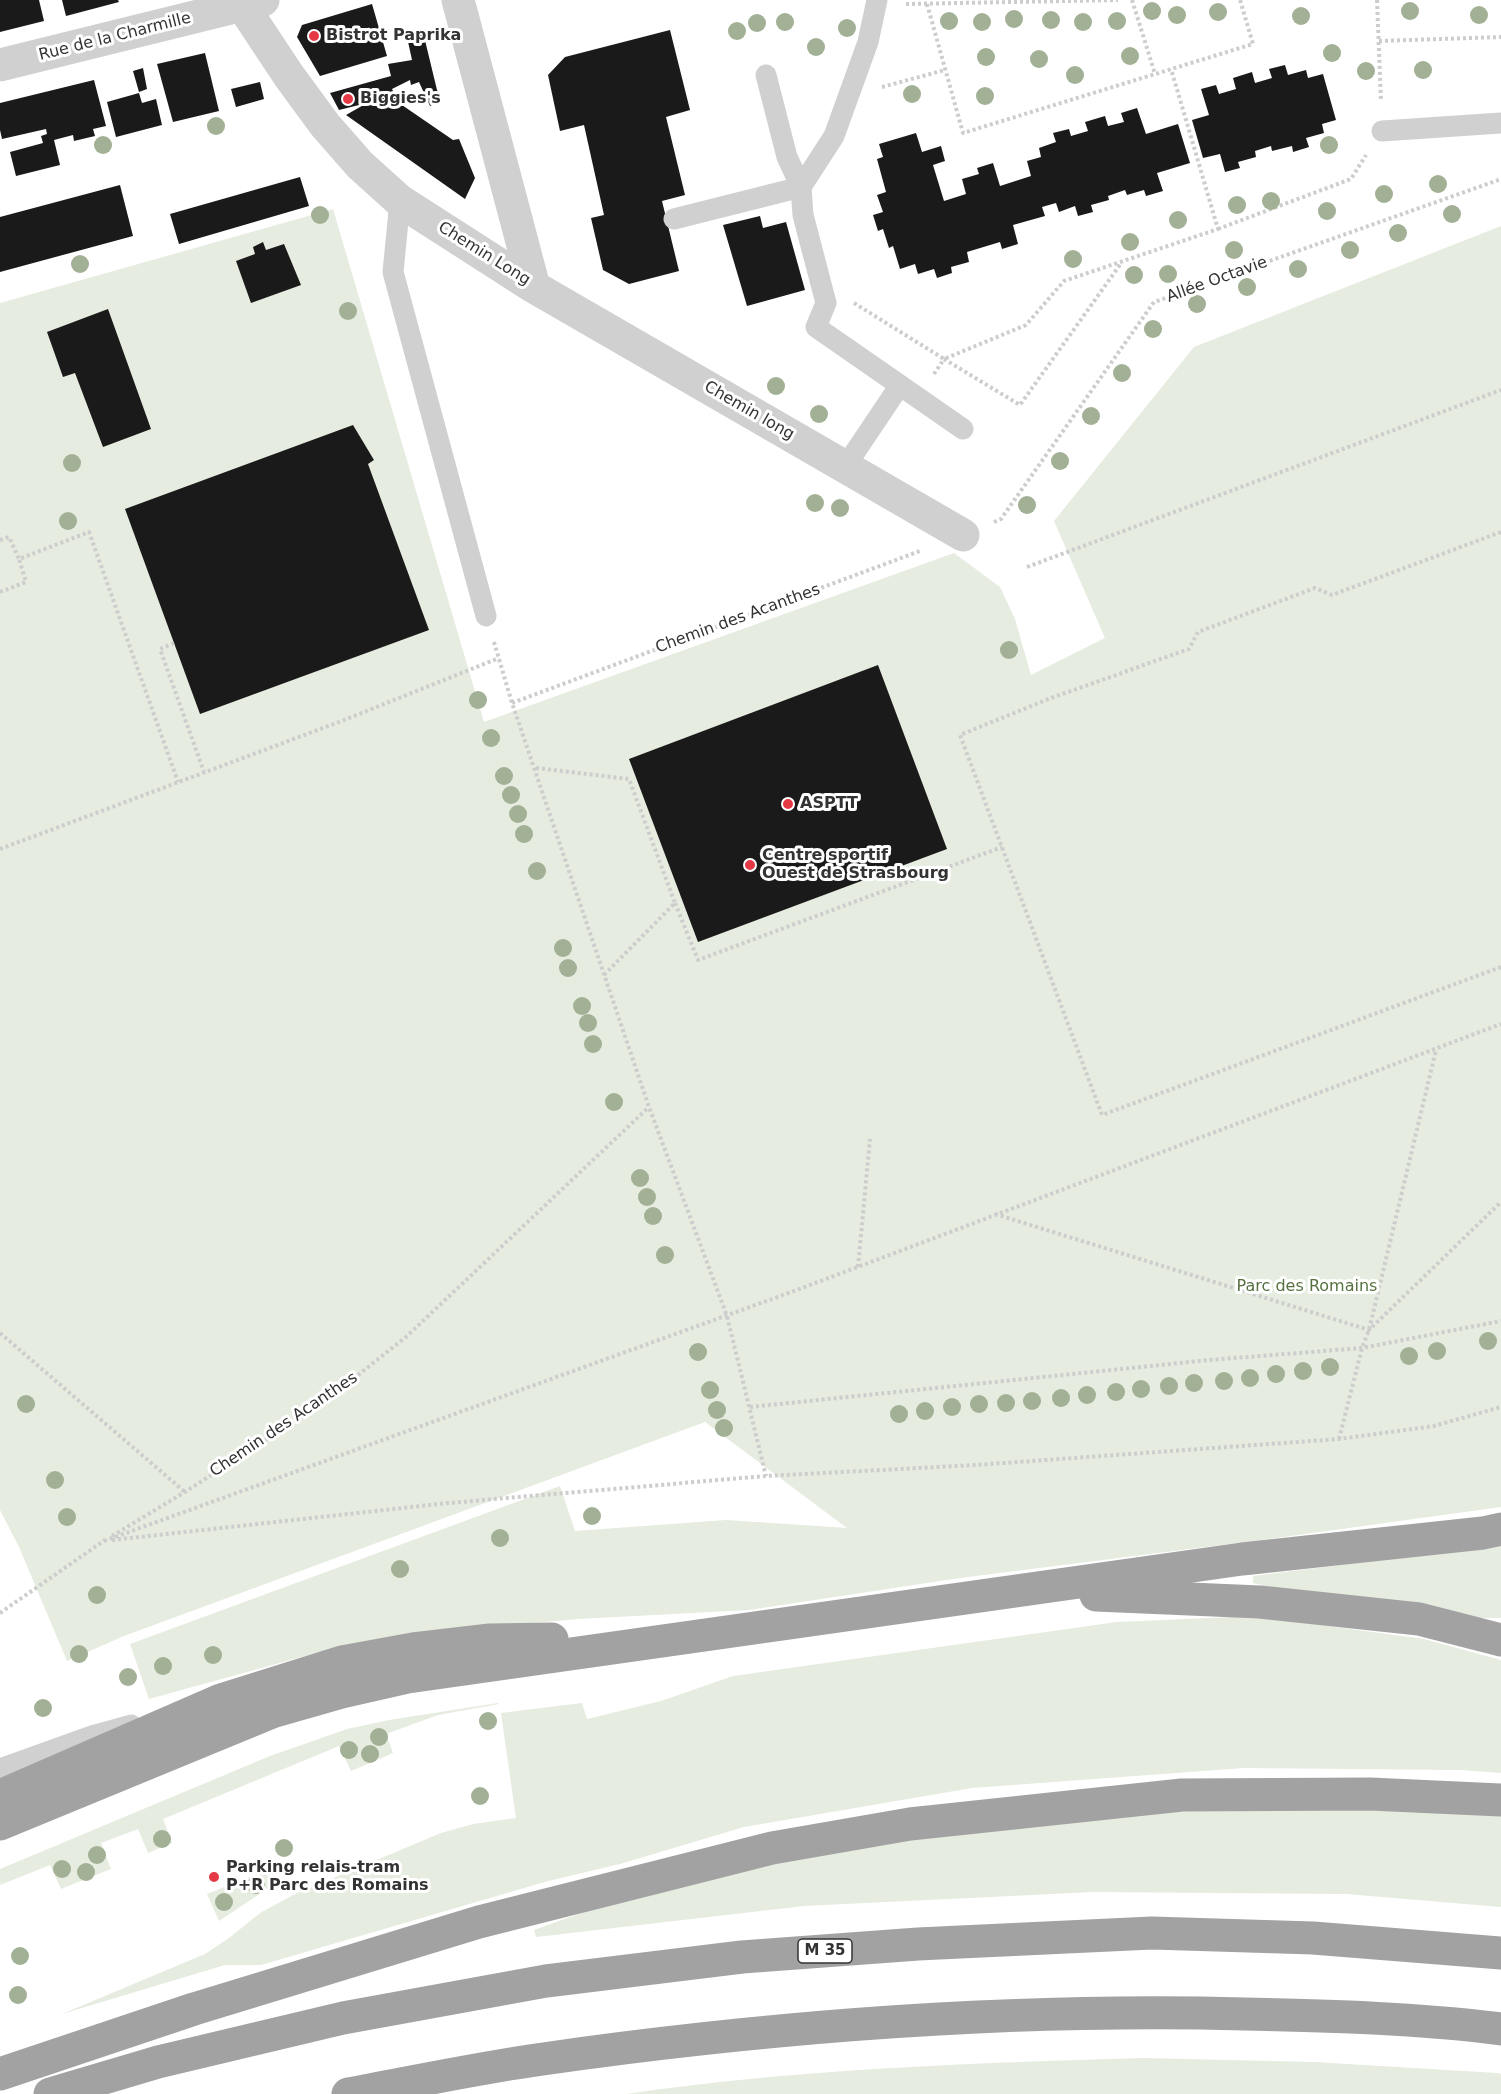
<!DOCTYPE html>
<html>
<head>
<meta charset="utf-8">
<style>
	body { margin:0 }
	canvas { display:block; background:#fff }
</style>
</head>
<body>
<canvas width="1501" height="2094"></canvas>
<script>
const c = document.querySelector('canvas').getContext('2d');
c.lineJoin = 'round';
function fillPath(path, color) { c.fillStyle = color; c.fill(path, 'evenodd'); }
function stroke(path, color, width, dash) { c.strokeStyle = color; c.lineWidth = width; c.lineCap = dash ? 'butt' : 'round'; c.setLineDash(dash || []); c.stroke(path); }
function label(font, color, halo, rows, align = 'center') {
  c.font = font + ' "DejaVu Sans",sans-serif'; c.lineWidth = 6; c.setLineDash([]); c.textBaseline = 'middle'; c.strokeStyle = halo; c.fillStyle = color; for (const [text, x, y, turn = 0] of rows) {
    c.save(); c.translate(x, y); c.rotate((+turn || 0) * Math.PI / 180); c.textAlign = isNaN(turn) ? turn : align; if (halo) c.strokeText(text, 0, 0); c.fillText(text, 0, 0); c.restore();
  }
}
const green = new Path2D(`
	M 333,209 L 484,722 L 954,553 L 1000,587 L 1015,619 L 1031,675 L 1105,638 L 1054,521 L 1194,347 L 1501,226 L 1501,1507 L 1269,1539 L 960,1578 L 749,1610 L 578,1619 L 400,1635 L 316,1653 L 149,1699 L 130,1644 L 560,1486 L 575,1531 L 726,1520 L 847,1528 L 705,1422 L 124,1636 L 67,1661 L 19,1547 L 0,1510 L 0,303 Z
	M 1501,1545 L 1501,1618 L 1419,1619 L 1253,1583 L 1253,1576 Z
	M 1255,1616 L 1424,1639 L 1501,1660 L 1501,1773 L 1460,1770 L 1244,1768 L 972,1788 L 744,1827 L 620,1864 L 548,1881 L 261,1965 L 225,1965 L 62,2014 L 205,1954 L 229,1938 L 260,1913 L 293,1895 L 441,1833 L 473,1824 L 516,1818 L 501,1713 L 582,1703 L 587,1719 L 661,1701 L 733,1676 L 1117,1622 Z
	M 498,1703 L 499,1704 L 438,1715 L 386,1734 L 393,1753 L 351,1771 L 339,1746 L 163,1819 L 172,1843 L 148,1853 L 138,1829 L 101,1843 L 111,1869 L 61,1889 L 50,1865 L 0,1885 L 0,1869 L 270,1756 L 310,1742 L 347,1729 L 389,1720 Z
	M 1220,1809 L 1372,1809 L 1501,1815 L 1501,1907 L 1346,1894 L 1093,1892 L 804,1906 L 536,1937 L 534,1930 C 700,1868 872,1841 1048,1821 C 1105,1815 1163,1813 1220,1809 Z
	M 270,1869 L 276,1883 L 219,1921 L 207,1894 Z
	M 1142,2058 L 1314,2062 L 1497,2073 L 1501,2074 L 1501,2094 L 626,2094 C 797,2069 970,2063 1142,2058 Z`);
const building = new Path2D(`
	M 0,0 L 39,0 L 44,21 L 0,32 Z
	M 62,0 L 118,0 L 119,2 L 66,16 Z
	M 372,4 L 387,56 L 320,76 L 297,37 L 302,25 Z
	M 670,30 L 690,110 L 666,117 L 685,195 L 662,201 L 679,271 L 629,284 L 603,270 L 591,218 L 604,215 L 584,125 L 560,131 L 548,75 L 565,57 Z
	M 423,32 L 437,90 L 442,100 L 430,106 L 419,82 L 411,85 L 410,80 L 392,89 L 399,103 L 453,140 L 459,139 L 475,178 L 465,199 L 346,115 L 367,103 L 339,110 L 330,93 L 391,76 L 388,64 L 412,60 L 407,37 Z
	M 205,53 L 219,111 L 173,122 L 157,64 Z
	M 1285,65 L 1288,75 L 1306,70 L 1308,78 L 1323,74 L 1336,120 L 1322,124 L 1324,133 L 1306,138 L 1309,147 L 1293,152 L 1292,146 L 1272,151 L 1271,146 L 1255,151 L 1256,157 L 1238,162 L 1240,168 L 1225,172 L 1220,154 L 1203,158 L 1192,120 L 1209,115 L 1201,89 L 1216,85 L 1219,94 L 1236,89 L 1233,78 L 1252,72 L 1255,83 L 1272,78 L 1269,69 Z
	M 143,68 L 147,89 L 139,92 L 133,71 Z
	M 94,80 L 106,126 L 93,129 L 95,136 L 74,141 L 73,135 L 54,140 L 60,165 L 16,176 L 10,152 L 43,143 L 41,136 L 47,134 L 46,129 L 2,139 L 0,130 L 0,103 Z
	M 260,82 L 264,99 L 236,107 L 231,89 Z
	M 139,93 L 142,103 L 156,99 L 162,125 L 116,137 L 107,102 Z
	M 1137,108 L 1146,134 L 1178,124 L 1190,163 L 1157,173 L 1163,191 L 1146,196 L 1144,190 L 1127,195 L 1125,190 L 1108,196 L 1109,200 L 1091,205 L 1093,212 L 1078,216 L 1075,206 L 1059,212 L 1056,203 L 1042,207 L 1045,216 L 1013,225 L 1018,244 L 1002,249 L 1000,242 L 967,252 L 969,262 L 951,267 L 952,273 L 937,278 L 934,269 L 918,274 L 915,264 L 900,269 L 893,246 L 889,248 L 883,229 L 878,231 L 873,215 L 883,212 L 877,195 L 886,192 L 877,159 L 883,157 L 879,144 L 916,133 L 922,152 L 941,146 L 945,161 L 933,165 L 944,201 L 966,194 L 962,179 L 979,174 L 977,168 L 993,163 L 1000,186 L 1031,176 L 1027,161 L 1041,157 L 1039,148 L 1056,142 L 1053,133 L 1069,129 L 1071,136 L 1088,131 L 1085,122 L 1105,116 L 1108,126 L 1124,122 L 1121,113 Z
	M 300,177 L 309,206 L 179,244 L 170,214 Z
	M 120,185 L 133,236 L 0,272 L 0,217 Z
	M 760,216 L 763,228 L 786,222 L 805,290 L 747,306 L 723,225 Z
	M 263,242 L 266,250 L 284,244 L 301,285 L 251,303 L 236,261 L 255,254 L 253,247 Z
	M 108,309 L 151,429 L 103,447 L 75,373 L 63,377 L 47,332 Z
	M 353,425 L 374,460 L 368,464 L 429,630 L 200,714 L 125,509 Z
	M 878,665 L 947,849 L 698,942 L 629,759 Z`);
const path = new Path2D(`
	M 1132,0 L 1155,74
	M 1377,0 L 1381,101
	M 906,4 L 1118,0
	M 927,4 L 963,133 L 1253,44 L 1240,0
	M 1379,41 L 1501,37
	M 882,87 L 945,70
	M 1218,229 L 1351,179 L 1366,155
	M 854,303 L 944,359 L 1026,325 L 1064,281 L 1218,229 L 1171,69
	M 934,374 L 944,359 L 1020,405 L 1122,262
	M 994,522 L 1001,519 L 1154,302 L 1501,179
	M 1501,532 L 1332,595 L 1315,588 L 1198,632 L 1189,649 L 1051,698 L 960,735 L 1102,1115 L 1501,967
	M 0,540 L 9,537 L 19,559 L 89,532 L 178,782
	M 1027,567 L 1501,390
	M 0,592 L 26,582 L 19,559
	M 494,642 L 512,703 L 649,1107 L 727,1316 L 766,1476
	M 174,643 L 160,649 L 204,772
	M 512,703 L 920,551
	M 536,768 L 629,779 L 675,903 L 604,975
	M 0,849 L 339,722 L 499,658
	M 675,903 L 698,960 L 1002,847
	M 995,1214 L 1369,1330 L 1501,1202
	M 858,1267 L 870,1139
	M 0,1333 L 185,1492
	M 750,1407 L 1209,1360 L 1362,1348 L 1501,1321
	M 1339,1439 L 1362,1348 L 1369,1330 L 1436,1050
	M 112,1536 L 185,1492 L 324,1402 L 406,1337 L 649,1107
	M 112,1540 L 448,1503 L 766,1476 L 976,1465 L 1339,1439 L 1434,1426 L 1501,1407
	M 104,1541 L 794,1291 L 1501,1024
	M 0,1613 L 105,1540`);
const service = new Path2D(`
	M 877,0 L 868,42 L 834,136 L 801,187 L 803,215 L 826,303 L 816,327 L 963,429
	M 1382,131 L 1501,123
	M 400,201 L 393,272 L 486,616
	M 674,219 L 801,187 L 787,157 L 766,75
	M 845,467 L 900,385
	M 0,1769 L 95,1735 L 131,1725`);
const minor = new Path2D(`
	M 458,0 L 534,287
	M 242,5 L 289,76 L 325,125 L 360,165 L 400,201 L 534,287 L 963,535
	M 0,65 L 263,0`);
const trunk = new Path2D(`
	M 1096,1595 L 1260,1602 L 1419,1619 L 1501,1640
	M 0,1796 L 221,1700 L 342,1662 L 413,1649 L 490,1640 L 552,1639
	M 0,1824 L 272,1712 L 342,1692 L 408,1677 L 1242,1559 L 1483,1533 L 1501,1529
	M 0,2074 L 194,2009 L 479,1922 L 772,1848 L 910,1824 L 1182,1795 L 1370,1794 L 1501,1800
	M 50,2094 L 158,2062 L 343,2018 L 546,1981 L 742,1957 L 918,1944 L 1152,1933 L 1313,1938 L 1501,1953
	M 348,2094 C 413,2082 478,2068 543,2059 C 775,2026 1010,2008 1245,2014 C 1330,2016 1416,2018 1501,2029`);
const trees = [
	[1152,11],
	[1410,11],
	[1218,12],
	[1177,15],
	[1479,15],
	[1301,16],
	[1014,19],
	[1051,20],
	[949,21],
	[1117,21],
	[785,22],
	[982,22],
	[1083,22],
	[757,23],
	[847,28],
	[737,31],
	[816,47],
	[1332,53],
	[1130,56],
	[986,57],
	[1039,59],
	[1423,70],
	[1366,71],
	[1075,75],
	[912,94],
	[985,96],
	[216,126],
	[103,145],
	[1329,145],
	[1438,184],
	[1384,194],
	[1271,201],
	[1237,205],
	[1327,211],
	[1452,214],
	[320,215],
	[1178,220],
	[1398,233],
	[1130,242],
	[1234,250],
	[1350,250],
	[1073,259],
	[80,264],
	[1298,269],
	[1168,274],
	[1134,275],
	[1247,287],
	[1197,304],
	[348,311],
	[1153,329],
	[1122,373],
	[776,386],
	[819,414],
	[1091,416],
	[1060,461],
	[72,463],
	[815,503],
	[1027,505],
	[840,508],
	[68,521],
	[1009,650],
	[478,700],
	[491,738],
	[504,776],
	[511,795],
	[518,814],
	[524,834],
	[537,871],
	[563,948],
	[568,968],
	[582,1006],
	[588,1023],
	[593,1044],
	[614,1102],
	[640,1178],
	[647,1197],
	[653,1216],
	[665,1255],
	[1488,1341],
	[1437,1351],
	[698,1352],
	[1409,1356],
	[1330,1367],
	[1303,1371],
	[1276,1374],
	[1250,1378],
	[1224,1381],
	[1194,1383],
	[1169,1386],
	[1141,1389],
	[710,1390],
	[1116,1392],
	[1087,1395],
	[1061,1398],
	[1032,1401],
	[1006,1403],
	[26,1404],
	[979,1404],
	[952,1407],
	[717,1410],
	[925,1411],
	[899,1414],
	[724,1428],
	[55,1480],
	[592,1516],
	[67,1517],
	[500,1538],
	[400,1569],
	[97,1595],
	[79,1654],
	[213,1655],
	[163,1666],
	[128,1677],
	[43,1708],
	[488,1721],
	[379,1737],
	[349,1750],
	[370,1754],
	[480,1796],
	[162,1839],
	[284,1848],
	[97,1855],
	[62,1869],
	[86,1872],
	[256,1885],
	[224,1902],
	[20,1956],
	[18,1995]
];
const markers = [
	[314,36,6,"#e63946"],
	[348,99,6,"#e63946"],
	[788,804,6,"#e63946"],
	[750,865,6,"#e63946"],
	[214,1877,6,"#e63946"]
];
const shields = [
	[825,1951,54]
];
const shieldNames = [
	["M 35",825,1951]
];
const poiNames = [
	["Bistrot Paprika",326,36],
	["Biggies's",360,99],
	["ASPTT",800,804],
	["Centre sportif",762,856],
	["Ouest de Strasbourg",762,874],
	["Parking relais-tram",226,1868],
	["P+R Parc des Romains",226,1886]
];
const streetNames = [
	["Rue de la Charmille",115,37,-14],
	["Chemin Long",484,254,32],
	["Allée Octavie",1217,280,-20],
	["Chemin long",749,411,30],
	["Chemin des Acanthes",738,619,-20],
	["Chemin des Acanthes",284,1425,-34]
];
const parkNames = [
	["Parc des Romains",1307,1287]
];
fillPath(green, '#e6ecdf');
fillPath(building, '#1a1a1a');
stroke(path, '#cdcdcd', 4, [3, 3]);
stroke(service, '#d0d0d0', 21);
stroke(minor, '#d0d0d0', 33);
stroke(trunk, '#a2a2a2', 33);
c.fillStyle = '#a2b095';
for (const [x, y] of trees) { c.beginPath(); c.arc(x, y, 9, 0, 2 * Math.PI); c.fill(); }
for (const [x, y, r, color] of markers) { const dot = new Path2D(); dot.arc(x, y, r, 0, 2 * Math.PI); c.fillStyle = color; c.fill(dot); stroke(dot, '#fff', 2); }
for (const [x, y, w] of shields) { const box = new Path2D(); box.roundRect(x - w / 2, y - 12, w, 24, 4.5); c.fillStyle = '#fff'; c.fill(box); stroke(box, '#333', 1.5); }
label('bold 15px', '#333', null, shieldNames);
label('bold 16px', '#333', '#fff', poiNames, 'left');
label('16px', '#333', '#fff', streetNames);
label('16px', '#56703f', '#fff', parkNames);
</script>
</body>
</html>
